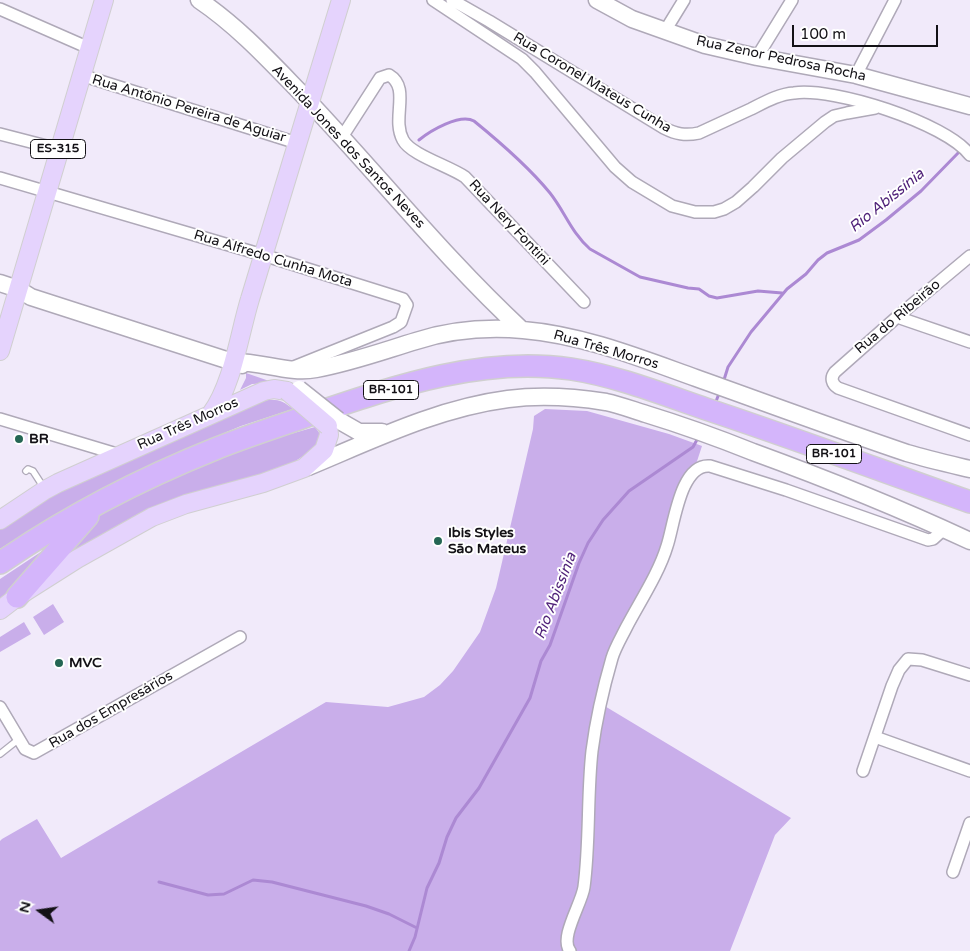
<!DOCTYPE html>
<html>
<head>
<meta charset="utf-8">
<style>
	body { margin:0 }
	#map { position:relative; width:970px; height:951px; overflow:hidden; background:#f1eafa; font-family:"Varela Round",sans-serif }
	canvas { display:block }
	.north { position:absolute; left:15px; top:886px; width:50px; height:50px; -webkit-text-stroke:4px #fff; paint-order:stroke; rotate:284deg; font-size:14px; font-weight:700; line-height:20px; text-align:center; color:#131116 }
	.north::after { content:''; display:block; margin:auto; width:18px; height:22px; background:#131116; clip-path:polygon(50% 0,100% 100%,50% 72%,0 100%) }
	.scale { position:absolute; left:792px; top:25px; width:146px; height:22px; box-sizing:border-box; border:2px solid #131116; border-top:0; padding-left:6px; font-size:15px; line-height:18px; white-space:nowrap; color:#131116; -webkit-text-stroke:4px #fff; paint-order:stroke }
</style>
</head>
<body>
<div id="map">
<canvas width="970" height="951"></canvas>
<div class="north">N</div>
<div class="scale">100 m</div>
</div>
<script>
const c = document.querySelector('canvas').getContext('2d');
c.lineJoin = 'round';
function fillPath(path, color) { c.fillStyle = color; c.fill(path, 'evenodd'); }
function stroke(path, color, width, dash) { c.strokeStyle = color; c.lineWidth = width; c.lineCap = dash ? 'butt' : 'round'; c.setLineDash(dash || []); c.stroke(path); }
function label(font, color, halo, rows, align = 'center') {
  c.font = font + ' "Varela Round",sans-serif'; c.lineWidth = 4; c.setLineDash([]); c.textBaseline = 'middle'; c.strokeStyle = halo; c.fillStyle = color; for (const [text, x, y, turn = 0] of rows) {
    c.save(); c.translate(x, y); c.rotate((+turn || 0) * Math.PI / 180); c.textAlign = isNaN(turn) ? turn : align; if (halo) c.strokeText(text, 0, 0); c.fillText(text, 0, 0); c.restore();
  }
}
const green = new Path2D(`
	M 246,373 L 275,383 L 252,384 L 240,390 L 246,378 Z
	M 268,400 C 279,399 284,402 293,409 L 241,426 L 184,450 L 123,480 L 32,529 L 0,549 L 0,524 L 45,496 L 249,406 Z
	M 545,409 L 587,411 L 669,434 L 702,446 L 677,522 L 662,575 L 617,658 L 603,705 L 791,818 L 775,835 L 730,951 L 0,951 L 0,841 L 2,839 L 37,819 L 61,858 L 326,702 L 388,707 L 424,697 L 440,685 L 453,671 L 480,632 L 496,588 L 533,429 L 534,416 Z
	M 315,427 L 321,435 C 320,448 302,456 293,463 L 38,578 L 93,520 L 119,503 L 220,458 L 269,440 Z
	M 80,526 L 0,607 L 0,579 Z
	M 53,604 L 64,622 L 44,635 L 33,617 Z
	M 24,622 L 31,634 L 0,652 L 0,637 Z`);
const stream = new Path2D(`
	M 419,140 C 430,131 460,113 474,121 C 501,143 528,166 550,193 C 565,212 571,232 590,249 L 640,277 L 688,288 L 699,289 L 709,296 L 717,298 L 758,291 L 782,293
	M 723,383 L 728,367 L 751,332 L 787,289 L 806,274 L 818,260 L 827,253 L 859,240 L 886,220 L 921,191 L 960,151
	M 715,404 L 720,391
	M 159,882 L 208,895 L 224,894 L 253,880 L 272,882 L 366,906 L 389,914 L 417,928
	M 409,951 L 415,937 L 427,888 L 439,863 L 447,837 L 456,818 L 479,788 L 530,698 L 541,661 L 550,645 L 579,563 L 588,543 L 603,520 L 629,491 L 693,447 L 699,436`);
const lane = new Path2D(`
	M 26,471 L 28,469 L 33,471 L 44,488
	M 0,754 L 19,739`);
const street = new Path2D(`
	M 433,0 L 522,59 L 535,72 L 615,167 L 632,182 L 672,206 L 695,212 L 714,212 L 724,209 L 736,202 L 753,187 L 782,158 L 825,122 L 834,116 L 847,113 L 875,108
	M 452,0 L 489,21 L 664,128 C 676,134 685,136 699,133 C 716,125 734,117 751,109 C 765,102 779,94 794,93 C 833,87 946,123 970,155
	M 0,9 L 89,48
	M 665,31 L 684,0
	M 757,57 L 792,0
	M 81,75 L 297,143
	M 856,75 L 895,0
	M 0,134 L 58,149
	M 342,137 L 380,78 L 389,75 C 411,88 391,118 403,140 C 411,155 449,166 465,177 L 584,302
	M 0,178 L 263,255 L 397,297 L 403,299 L 407,305 L 401,322 L 393,327 L 291,368
	M 970,256 L 897,317 L 835,372 C 830,378 832,384 838,388 L 970,435
	M 897,317 L 970,342
	M 0,419 L 120,455
	M 0,707 L 25,749 L 34,753 L 240,637
	M 875,737 L 970,771
	M 863,771 L 892,686 L 899,670 L 908,659 L 922,660 L 970,675
	M 953,872 L 970,823
	M 570,951 C 559,938 582,903 584,887 C 590,842 587,796 592,751 C 596,720 603,689 612,658 C 615,648 621,638 626,628 C 639,603 659,573 667,546 C 674,526 680,463 710,466 L 786,490 L 928,540 L 933,539 L 944,529`);
const secondary = new Path2D(`
	M 199,0 C 236,25 266,57 297,89 C 373,168 441,255 522,330
	M 597,0 L 632,19 L 705,45 L 757,57 L 856,75 L 970,106
	M 0,283 L 18,289 L 31,297 L 242,365
	M 232,362 C 261,361 288,374 316,369 C 350,363 383,351 416,341 C 450,330 487,327 523,330 C 583,335 640,358 696,378 C 766,403 836,429 907,453 C 927,459 949,464 970,469
	M 338,420 L 359,432 L 382,432
	M 308,467 C 373,440 438,408 508,399 C 540,395 574,397 606,402 C 620,405 633,410 646,414 C 682,425 718,438 753,452 C 827,479 899,508 970,541`);
const primary = new Path2D(`
	M 0,351 L 104,0
	M 211,414 C 233,384 239,335 250,299 C 280,199 310,99 341,0
	M 0,520 L 45,490 L 58,483 L 264,391 L 274,389 L 287,391
	M 0,610 L 17,597 L 77,559 L 152,517 L 186,504 L 263,483 L 304,468 L 324,450 L 329,435 L 328,426`);
const highway = new Path2D(`
	M 0,563 C 67,517 140,479 215,449 C 247,436 280,426 313,414 C 396,386 483,356 571,369 C 617,376 662,394 706,409 C 794,438 882,471 970,502
	M 17,597 L 88,516`);
const secondaryBridge = new Path2D(`
	M 299,389 L 338,420`);
const primaryBridge = new Path2D(`
	M 287,391 L 328,426`);
const markers = [
	[19,439,5,"#256654"],
	[438,541,5,"#256654"],
	[59,663,5,"#256654"]
];
const shields = [
	[58,149,55],
	[391,390,55],
	[834,454,55]
];
const shieldNames = [
	["ES-315",58,149],
	["BR-101",391,390],
	["BR-101",834,454]
];
const streetNames = [
	["Rua Zenor Pedrosa Rocha",781,59,12],
	["Rua Coronel Mateus Cunha",592,83,31],
	["Rua Antônio Pereira de Aguiar",189,109,17],
	["Avenida Jones dos Santos Neves",348,147,47],
	["Rua Nery Fontini",509,223,47],
	["Rua Alfredo Cunha Mota",273,259,17],
	["Rua do Ribeirão",898,317,-40],
	["Rua Três Morros",606,350,16],
	["Rua Três Morros",188,424,-24],
	["Rua dos Empresários",111,710,-30]
];
const poiNames = [
	["BR",29,439],
	["Ibis Styles",448,533],
	["São Mateus",448,549],
	["MVC",69,663]
];
const waterNames = [
	["Rio Abissínia",887,201,-39],
	["Rio Abissínia",556,596,-69]
];
fillPath(green, '#c9aeea');
stroke(stream, '#ac89d3', 3);
stroke(lane, '#afa9b8', 8);
stroke(street, '#afa9b8', 14);
stroke(secondary, '#afa9b8', 19);
stroke(primary, '#d0cfd0', 20);
stroke(highway, '#d0cfd0', 24);
stroke(lane, '#fff', 5.5);
stroke(street, '#fff', 11);
stroke(secondary, '#fff', 16);
stroke(primary, '#e5d3fd', 18);
stroke(highway, '#d4b5fb', 21);
stroke(secondaryBridge, '#afa9b8', 19, []);
stroke(primaryBridge, '#d0cfd0', 20, []);
stroke(secondaryBridge, '#fff', 16);
stroke(primaryBridge, '#e5d3fd', 18);
for (const [x, y, r, color] of markers) { const dot = new Path2D(); dot.arc(x, y, r, 0, 2 * Math.PI); c.fillStyle = color; c.fill(dot); stroke(dot, '#fff', 2); }
for (const [x, y, w] of shields) { const box = new Path2D(); box.roundRect(x - w / 2, y - 9.5, w, 19, 4); c.fillStyle = '#fff'; c.fill(box); stroke(box, '#131116', 1); }
label('bold 12px', '#131116', null, shieldNames);
label('14px', '#131116', '#fff', streetNames);
label('bold 14px', '#131116', '#fff', poiNames, 'left');
label('italic 15px', '#51237a', '#fff', waterNames);
</script>
</body>
</html>
